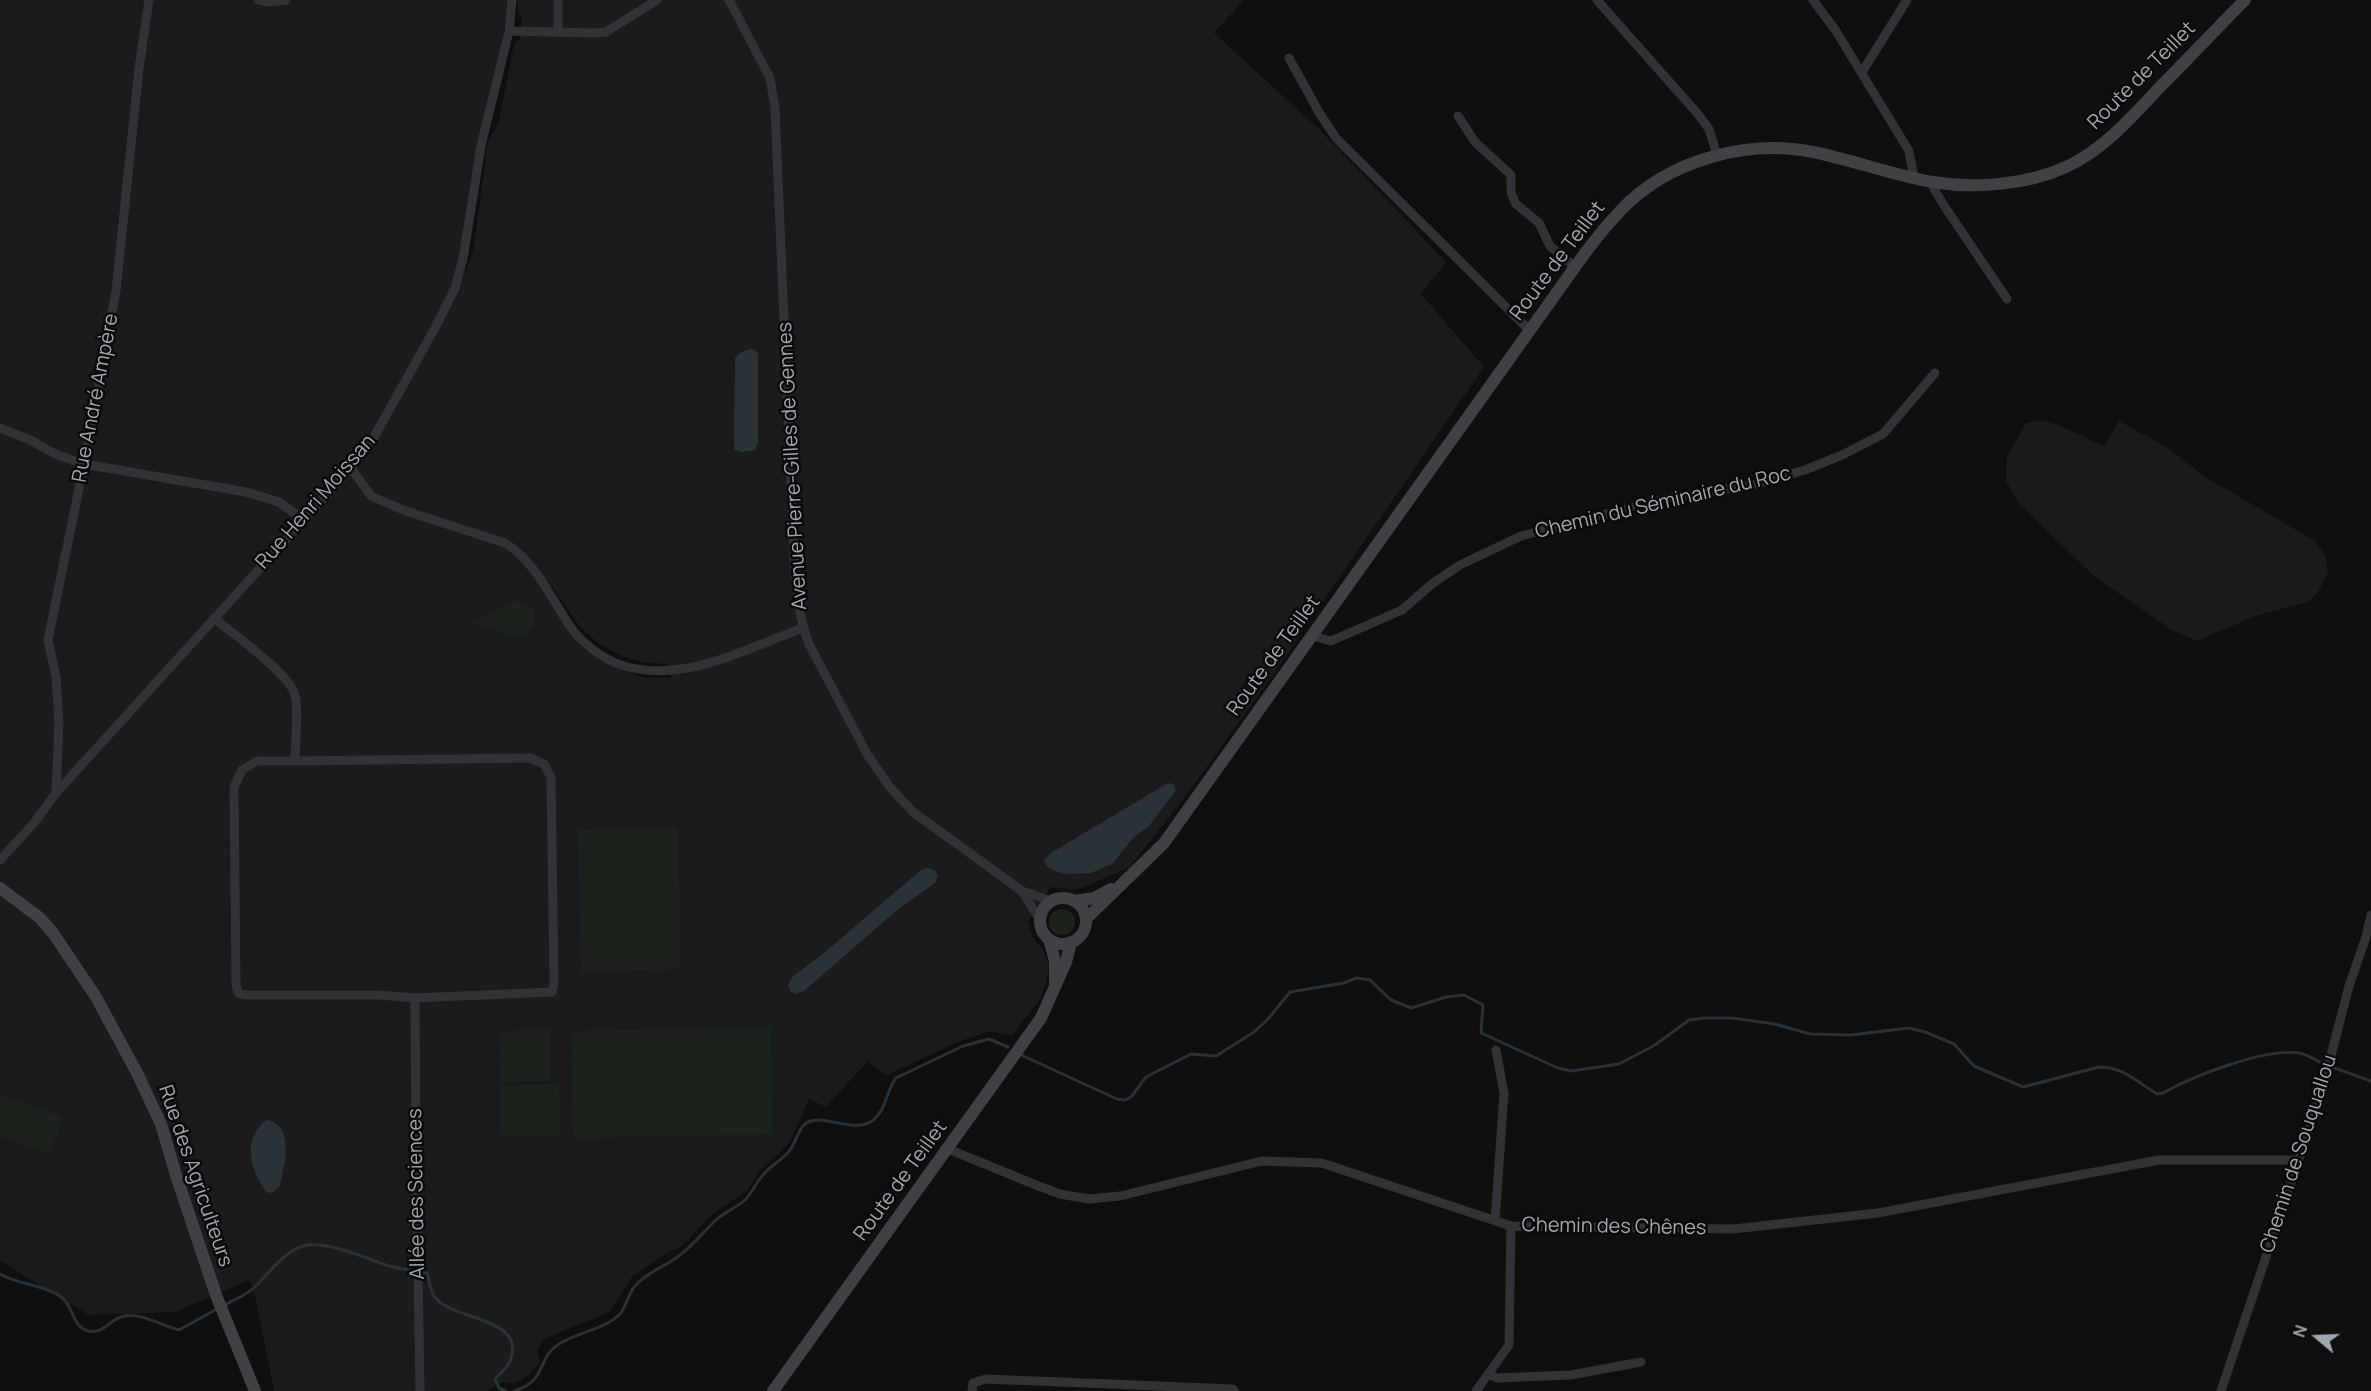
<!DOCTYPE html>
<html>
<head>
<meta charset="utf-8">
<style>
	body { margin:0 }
	#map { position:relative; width:2371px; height:1391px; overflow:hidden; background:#0f0f10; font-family:Manrope,sans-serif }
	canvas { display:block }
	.north { position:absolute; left:2287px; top:1307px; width:60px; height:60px; -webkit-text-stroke:4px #0a0a0b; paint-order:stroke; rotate:289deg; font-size:16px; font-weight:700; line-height:24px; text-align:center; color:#a1a7b0 }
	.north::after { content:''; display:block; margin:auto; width:21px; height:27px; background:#a1a7b0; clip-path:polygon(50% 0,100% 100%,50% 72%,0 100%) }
</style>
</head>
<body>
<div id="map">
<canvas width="2371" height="1391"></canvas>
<div class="north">N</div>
</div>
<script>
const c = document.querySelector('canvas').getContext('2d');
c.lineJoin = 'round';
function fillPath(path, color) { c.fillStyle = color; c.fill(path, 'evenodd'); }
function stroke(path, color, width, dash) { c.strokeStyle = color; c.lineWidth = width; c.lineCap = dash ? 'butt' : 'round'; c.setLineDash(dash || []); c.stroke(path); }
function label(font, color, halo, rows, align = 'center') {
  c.font = font + ' Manrope,sans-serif'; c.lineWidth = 5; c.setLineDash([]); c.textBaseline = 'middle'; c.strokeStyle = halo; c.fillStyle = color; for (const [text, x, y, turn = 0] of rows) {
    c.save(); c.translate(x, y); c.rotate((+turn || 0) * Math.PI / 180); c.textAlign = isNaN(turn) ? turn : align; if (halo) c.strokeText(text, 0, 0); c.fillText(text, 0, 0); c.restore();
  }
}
const built = new Path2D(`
	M 0,0 L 509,0 L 462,281 L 473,252 L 488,141 L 498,124 L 514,45 L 520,38 L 522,18 L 518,13 L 518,0 L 1244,0 L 1214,33 L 1319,129 L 1446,262 L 1421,294 L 1484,367 L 1272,676 L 1185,797 L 1129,868 L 1076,890 L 1051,887 L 1028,921 L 1033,937 L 1044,952 L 1049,966 L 1046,984 L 1040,999 L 1012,1036 L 990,1031 L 957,1042 L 887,1075 L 867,1062 L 826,1107 L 809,1099 L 790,1141 L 781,1152 L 761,1169 L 747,1191 L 710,1216 L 682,1246 L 664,1255 L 632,1277 L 609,1312 L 544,1339 L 537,1351 L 540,1363 L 522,1380 L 510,1384 L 503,1382 L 486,1391 L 274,1391 L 254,1292 L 249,1280 L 175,1312 L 89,1315 L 0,1261 ZM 547,579 L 580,627 L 598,643 L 621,656 L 646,663 L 669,664 L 671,678 L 643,677 L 624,671 L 586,651 L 575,640 Z
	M 2040,420 L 2059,425 L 2104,446 L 2119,421 L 2165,446 L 2207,478 L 2315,541 L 2326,556 L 2328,573 L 2318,592 L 2308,602 L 2255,616 L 2197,641 L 2172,630 L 2095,577 L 2019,504 L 2006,481 L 2007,457 L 2026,423 Z`);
const green = new Path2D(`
	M 512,601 L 523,602 L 534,610 L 534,624 L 524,636 L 509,637 L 489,628 L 469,623 L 469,621 L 490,615 Z
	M 678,827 L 681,969 L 581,972 L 578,830 Z
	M1049 922a13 13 0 1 1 26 0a13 13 0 1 1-26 0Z
	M 771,1027 L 772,1134 L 573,1138 L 571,1031 Z
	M 550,1030 L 551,1081 L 500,1082 L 499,1031 Z
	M 559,1084 L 560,1135 L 500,1135 L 500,1085 Z
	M 0,1094 L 63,1117 L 50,1154 L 0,1136 Z`);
const water = new Path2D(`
	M 750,349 L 756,350 L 758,355 L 758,442 L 755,450 L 741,452 L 734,449 L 735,358 L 741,352 Z
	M 1168,783 L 1173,784 L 1176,790 L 1149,826 L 1134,837 L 1112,864 L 1091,873 L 1063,874 L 1049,868 L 1043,861 L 1051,853 Z
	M 927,868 L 935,871 L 938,875 L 936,882 L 897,910 L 804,991 L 796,994 L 790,991 L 788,985 L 792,977 L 824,953 L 921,870 Z
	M 266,1120 C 296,1125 284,1167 280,1186 L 272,1193 L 266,1192 C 251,1169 241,1141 266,1120 Z`);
const stream = new Path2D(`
	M 1019,1054 L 1117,1099 L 1125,1100 L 1131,1097 L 1146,1077 L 1191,1054 L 1216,1056 L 1254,1032 L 1268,1019 L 1290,992 L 1344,983 L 1356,978 L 1370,980 L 1391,1000 L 1411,1008 L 1446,997 L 1464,995 L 1483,1005 L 1481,1033 L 1558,1068 L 1571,1071 L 1619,1064 L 1655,1045 L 1689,1020 L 1704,1018 L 1732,1018 L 1775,1024 L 1810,1034 L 1851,1035 L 1909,1028 L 1925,1032 L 1954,1044 L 1974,1066 L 2023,1087 L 2099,1067 C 2124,1067 2137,1082 2157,1094 L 2163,1093 C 2193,1076 2265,1048 2299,1053 C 2307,1054 2317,1061 2324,1064
	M 2332,1067 L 2371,1081
	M 0,1274 C 19,1285 42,1284 60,1296 C 74,1305 71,1326 88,1331 C 104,1334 108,1321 121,1317 C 141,1311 161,1326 179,1330 L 217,1309
	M 223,1306 C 233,1300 247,1295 255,1287 C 269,1273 281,1255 300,1247 C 321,1238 366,1258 386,1265 C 398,1269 413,1270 427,1273 C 429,1280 430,1290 434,1296 C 450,1321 528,1316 510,1361 C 508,1368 499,1374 495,1379 L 499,1388 L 506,1391
	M 514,1391 C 548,1381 536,1358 559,1344 C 577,1332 604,1330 620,1314 C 626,1307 628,1294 635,1286 C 645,1274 663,1267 676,1258 C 691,1248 702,1233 715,1221 C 724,1212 736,1208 745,1200 C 753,1192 756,1182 764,1174 C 771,1165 783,1160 790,1150 C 796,1142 797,1133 803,1126 C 817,1109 852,1135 872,1121 C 887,1110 886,1090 896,1078 L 963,1046 L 989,1039 L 1008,1047`);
const street = new Path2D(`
	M 258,0 L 269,2 L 286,0
	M 729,0 L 770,78 L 775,108 L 794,556 C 796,587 798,615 809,644 L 867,754 L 889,786 L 913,812 L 1022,891 L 1051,901
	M 1597,0 L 1697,113 L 1709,129 L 1717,155
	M 1813,0 L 1836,31 L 1909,151 L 1914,178
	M 509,31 L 595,33 L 606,32 L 657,0
	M 558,31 L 558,0
	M 1289,58 L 1320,114 L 1336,138 L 1529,330
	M 1862,72 L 1907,0
	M 1458,116 L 1475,142 L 1511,175 L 1511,193 L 1516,204 L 1539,223 L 1550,246 L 1575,267
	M 1933,182 L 1934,189 L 1945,207 L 2007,299
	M 0,428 L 30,440 L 55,454 L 84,464 L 246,492 L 279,502 L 304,520
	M 351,468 L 371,496 L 403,510 L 505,543 C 536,562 551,599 572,629 C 580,640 590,648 602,656 C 665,694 742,650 803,628
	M 214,618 C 233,634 289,673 295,695 C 299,710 295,744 295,761 L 530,758 L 544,764 L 551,777 L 554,981 L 552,992 L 415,998 L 379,995 L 244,995 L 238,993 L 236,985 L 234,787 L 242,770 L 257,761 L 295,761
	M 1313,636 L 1331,641 L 1402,610 L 1433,583 L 1460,565 L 1521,536 L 1664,499 L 1757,484 L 1805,470 L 1842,455 L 1883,434 L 1935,373
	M 56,793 L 59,722 L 56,677 L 48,640 L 84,464 L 116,291 L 139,68 L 149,0
	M 0,860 L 34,823 L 56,793 L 351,468 L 374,437 L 435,328 L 455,288 L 463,259 L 481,146 L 509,31 L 512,0
	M 1022,891 L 1040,920
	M 415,998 L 416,1144 L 420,1391
	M 948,1149 L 1036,1185 L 1060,1194 L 1089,1199 L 1120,1196 L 1262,1161 L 1322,1163 L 1511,1226 L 1733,1229 L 1878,1213 L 2159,1160 L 2298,1160
	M 1495,1221 L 1504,1093 L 1496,1050
	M 1488,1374 L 1497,1378 L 1571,1375 L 1641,1362
	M 972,1391 L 973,1383 L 986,1379 L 1233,1389 L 1234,1391
	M 1476,1391 L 1509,1345 L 1511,1226
	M 2221,1391 L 2322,1090 L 2349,986 L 2366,937 L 2371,915`);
const secondary = new Path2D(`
	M 0,888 L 40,918 L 53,933 L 96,997 L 137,1073 L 161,1124 L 176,1175 L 216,1295 L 255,1391
	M1040 921a23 23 0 1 1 46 0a23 23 0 1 1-46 0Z
	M 1075,901 L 1094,898 L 1111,889
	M 1086,919 L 1164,843 L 1575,267 C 1589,247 1604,228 1621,210 C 1669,160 1746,139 1813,152 C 1853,160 1892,175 1932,182 C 1975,189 2026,185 2066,167 C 2103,150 2132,117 2159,88 C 2188,59 2216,29 2245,0
	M 1049,939 L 1055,961 L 1055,983
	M 773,1391 L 1041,1018 L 1066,962 L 1071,942`);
const streetNames = [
	["Route de Teillet",2142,76,-45],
	["Route de Teillet",1558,261,-53],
	["Rue André Ampère",96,398,-79],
	["Avenue Pierre-Gilles de Gennes",793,466,-93],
	["Rue Henri Moissan",316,502,-49],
	["Chemin du Séminaire du Roc",1663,503,-13],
	["Route de Teillet",1274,656,-54],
	["Chemin de Souquallou",2299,1154,-72],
	["Rue des Agriculteurs",195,1176,71],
	["Route de Teillet",901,1181,-54],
	["Allée des Sciences",417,1194,-91],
	["Chemin des Chênes",1614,1227,1]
];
fillPath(built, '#1b1b1d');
fillPath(green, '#1c231c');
fillPath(water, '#2a3238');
stroke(stream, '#2a3238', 3);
stroke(street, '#313235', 9);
stroke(secondary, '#3f4145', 12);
label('20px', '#a1a7b0', '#0a0a0b', streetNames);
</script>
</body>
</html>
